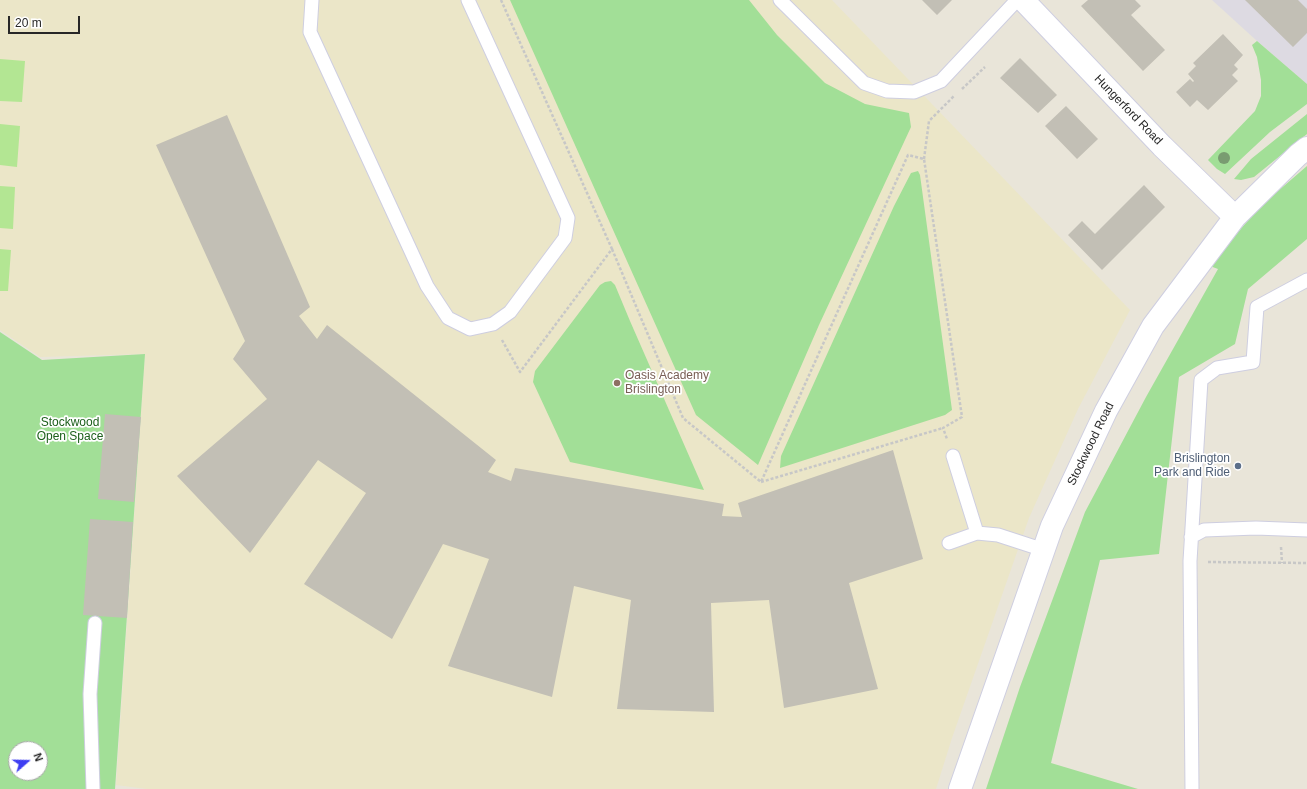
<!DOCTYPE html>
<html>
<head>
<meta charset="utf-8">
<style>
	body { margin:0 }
	#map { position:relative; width:1307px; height:789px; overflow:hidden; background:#e9e5d9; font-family:Arial,sans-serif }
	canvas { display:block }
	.north { position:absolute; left:8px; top:741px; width:40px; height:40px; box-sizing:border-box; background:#fff; border:1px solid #a9a9a9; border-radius:50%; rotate:70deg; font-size:11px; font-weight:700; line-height:16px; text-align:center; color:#272727 }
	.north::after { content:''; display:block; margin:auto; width:14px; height:18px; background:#3e3ef2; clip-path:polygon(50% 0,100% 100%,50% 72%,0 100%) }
	.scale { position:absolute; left:8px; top:16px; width:72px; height:18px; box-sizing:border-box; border:2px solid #272727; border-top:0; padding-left:5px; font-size:12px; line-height:14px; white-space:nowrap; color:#272727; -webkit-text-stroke:3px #fff; paint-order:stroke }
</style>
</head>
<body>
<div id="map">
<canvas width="1307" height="789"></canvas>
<div class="north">N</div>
<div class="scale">20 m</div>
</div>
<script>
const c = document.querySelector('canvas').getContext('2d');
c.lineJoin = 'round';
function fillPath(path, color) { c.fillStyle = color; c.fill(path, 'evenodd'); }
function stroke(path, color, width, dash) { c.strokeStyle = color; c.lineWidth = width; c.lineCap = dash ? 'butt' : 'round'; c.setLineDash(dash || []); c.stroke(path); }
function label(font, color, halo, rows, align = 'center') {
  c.font = font + ' Arial,sans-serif'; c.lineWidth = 3.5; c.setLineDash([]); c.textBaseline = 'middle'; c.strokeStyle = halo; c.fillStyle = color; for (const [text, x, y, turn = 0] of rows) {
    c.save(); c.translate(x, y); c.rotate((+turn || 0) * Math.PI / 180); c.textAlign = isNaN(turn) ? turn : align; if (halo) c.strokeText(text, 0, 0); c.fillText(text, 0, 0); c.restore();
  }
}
const industrial = new Path2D(`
	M 1212,0 L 1307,0 L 1307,84 L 1257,41 Z`);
const education = new Path2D(`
	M 0,0 L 832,0 L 1130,310 L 1078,409 L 1029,518 L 952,738 L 936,789 L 147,789 L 116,785 L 145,354 L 40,357 L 0,330 Z`);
const green = new Path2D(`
	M 510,0 L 749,0 L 777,35 L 825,83 L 865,104 L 909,113 L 911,127 L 819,325 L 758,465 L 696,415 Z
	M 1257,41 L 1307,84 L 1307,104 L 1270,132 L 1225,174 L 1217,169 L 1208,160 L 1255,111 L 1261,96 L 1261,80 L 1257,57 L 1252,45 Z
	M 1307,114 L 1307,134 L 1254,177 L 1241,180 L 1234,179 L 1251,159 Z
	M 1307,166 L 1307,239 L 1248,289 L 1235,344 L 1179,377 L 1159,554 L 1100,560 L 1051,763 L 1138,789 L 986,789 L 1020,687 L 1085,512 L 1146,397 L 1218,269 L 1210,266 L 1236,234 L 1263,204 Z
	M 918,171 L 920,175 L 952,410 L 945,415 L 780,468 L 781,456 L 894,206 L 911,173 Z
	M 611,281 L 615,285 L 630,321 L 704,490 L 570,462 L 533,382 L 535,371 L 600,285 L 605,282 Z
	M 0,332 L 42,360 L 145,354 L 115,789 L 0,789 ZM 16,749 L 40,749 L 40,773 L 16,773 Z`);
const pitch = new Path2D(`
	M 0,59 L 25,61 L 22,102 L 0,101 Z
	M 0,124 L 20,126 L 17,167 L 0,165 Z
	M 0,186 L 15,187 L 13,229 L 0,228 Z
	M 0,249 L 11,250 L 8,291 L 0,291 Z`);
const building = new Path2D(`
	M 922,0 L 952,0 L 937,15 Z
	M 1088,0 L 1135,0 L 1141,6 L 1131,15 L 1165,50 L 1143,71 L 1081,6 Z
	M 1245,0 L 1298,0 L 1307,9 L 1307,33 L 1293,47 Z
	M 1223,34 L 1243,55 L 1234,65 L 1238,69 L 1232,75 L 1238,81 L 1208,110 L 1197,100 L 1190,107 L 1176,92 L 1190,79 L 1193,82 L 1194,81 L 1188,74 L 1196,66 L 1193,63 Z
	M 1020,58 L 1057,95 L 1038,113 L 1000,78 Z
	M 1066,106 L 1098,139 L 1077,159 L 1045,126 Z
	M 227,115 L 310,307 L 299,316 L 317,339 L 327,325 L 496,460 L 488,472 L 511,481 L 515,468 L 724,504 L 722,516 L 742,517 L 738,503 L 893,450 L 923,559 L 849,583 L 878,689 L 784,708 L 769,600 L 711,603 L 714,712 L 617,709 L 631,600 L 574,586 L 552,697 L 448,666 L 489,559 L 443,544 L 392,639 L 304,584 L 366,493 L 318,460 L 250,553 L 177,476 L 267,399 L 233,359 L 245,341 L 156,145 Z
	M 1144,185 L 1165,207 L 1102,270 L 1068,235 L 1082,221 L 1095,234 Z
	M 105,414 L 141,417 L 134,502 L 98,499 Z
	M 90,519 L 133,522 L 127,618 L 83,615 Z`);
const path = new Path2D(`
	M 501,0 L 612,249 L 520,372 L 502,340
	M 962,89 L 985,67
	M 924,159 L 929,121 L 954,96
	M 612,249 L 683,418 L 761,482 L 908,155 L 924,159 L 962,417 L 943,428 L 947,439
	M 761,482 L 943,428
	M 1281,547 L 1282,563
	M 1208,562 L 1307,563`);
const service = new Path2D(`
	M 312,0 L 310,32 L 427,286 L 448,318 L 470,329 L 493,324 L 510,312 L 565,238 L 568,218 L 468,0
	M 780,0 L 864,83 L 887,91 L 914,92 L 941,81 L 1017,0
	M 953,456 L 977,533
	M 1191,537 L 1204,530 L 1256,528 L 1307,530
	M 949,543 L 977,533 L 998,535 L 1044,550
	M 93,789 L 90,694 L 95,623
	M 1192,789 L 1190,561 L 1201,380 L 1217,368 L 1253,362 L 1257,307 L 1307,280`);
const minor = new Path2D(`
	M 1023,0 L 1162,146 L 1235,217
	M 960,789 L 1052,526 L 1106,411 L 1153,326 L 1235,217 L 1298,155 L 1307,148`);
const trees = [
	[1224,158]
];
const markers = [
	[617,383,4,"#8d6e63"],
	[1238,466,4,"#5c6f8a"]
];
const streetNames = [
	["Hungerford Road",1128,110,46],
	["Stockwood Road",1091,444,-64]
];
const educationNames = [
	["Oasis Academy",625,376],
	["Brislington",625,390]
];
const parkNames = [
	["Stockwood",70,423],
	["Open Space",70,437]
];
const serviceNames = [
	["Brislington",1230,459],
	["Park and Ride",1230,473]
];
fillPath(industrial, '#dddae2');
fillPath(education, '#ebe6c8');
fillPath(green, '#a2df97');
fillPath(pitch, '#b3e693');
fillPath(building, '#c2bfb5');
stroke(service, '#cecee0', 15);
stroke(minor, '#cecee0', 24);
stroke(path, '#c7c7c7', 2.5, [3, 2]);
stroke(service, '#fff', 13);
stroke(minor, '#fff', 22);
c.fillStyle = '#799c71';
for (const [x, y] of trees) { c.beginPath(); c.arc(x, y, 6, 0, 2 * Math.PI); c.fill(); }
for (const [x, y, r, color] of markers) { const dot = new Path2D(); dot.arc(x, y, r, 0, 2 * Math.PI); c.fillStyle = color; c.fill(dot); stroke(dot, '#fff', 1.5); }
label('12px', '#272727', '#fff', streetNames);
label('12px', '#785e54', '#fff', educationNames, 'left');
label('12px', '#1d601c', '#fff', parkNames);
label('12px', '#4e5e75', '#fff', serviceNames, 'right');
</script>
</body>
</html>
